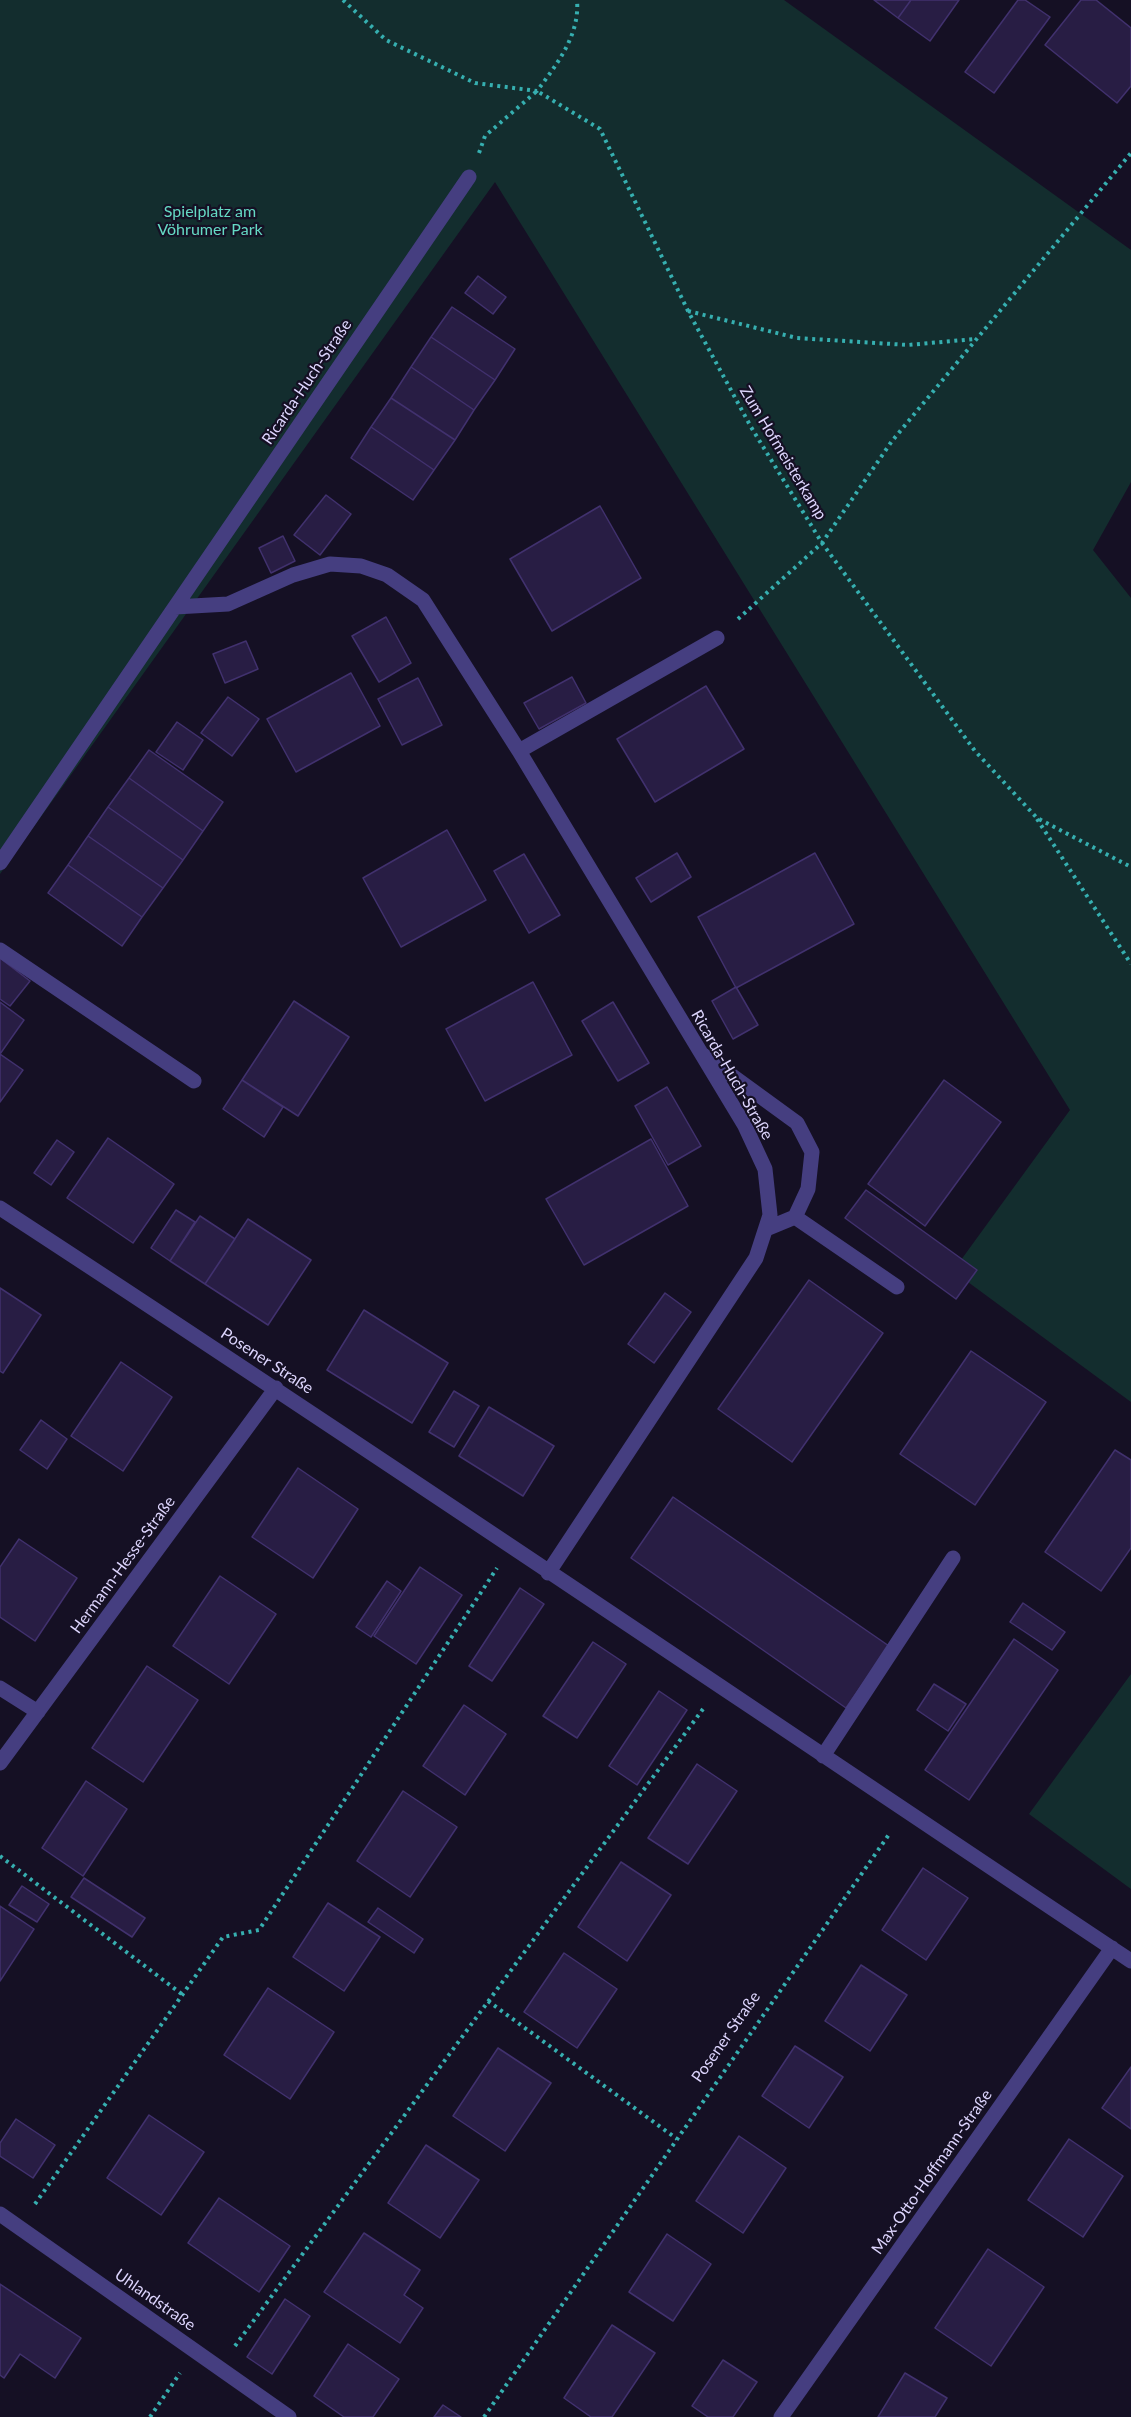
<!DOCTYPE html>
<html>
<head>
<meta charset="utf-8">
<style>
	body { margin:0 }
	canvas { display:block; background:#151024 }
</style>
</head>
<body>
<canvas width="1131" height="2417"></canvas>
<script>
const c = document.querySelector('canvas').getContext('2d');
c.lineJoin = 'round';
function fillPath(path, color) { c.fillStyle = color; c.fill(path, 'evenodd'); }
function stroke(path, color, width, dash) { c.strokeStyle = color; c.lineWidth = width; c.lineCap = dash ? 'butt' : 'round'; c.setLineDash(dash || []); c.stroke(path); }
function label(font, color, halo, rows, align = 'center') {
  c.font = font + ' Lato,sans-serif'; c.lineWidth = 4.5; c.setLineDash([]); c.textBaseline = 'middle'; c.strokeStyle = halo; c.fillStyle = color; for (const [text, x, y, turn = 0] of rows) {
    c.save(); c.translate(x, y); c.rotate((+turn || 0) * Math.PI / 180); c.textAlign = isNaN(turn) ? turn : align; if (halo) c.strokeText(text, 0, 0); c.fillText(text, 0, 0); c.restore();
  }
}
const green = new Path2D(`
	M 0,0 L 784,0 L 1131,250 L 1131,482 L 1093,550 L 1131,598 L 1131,1402 L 953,1271 L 1070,1110 L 495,182 L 0,874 Z
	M 1131,1674 L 1131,1889 L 1029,1814 Z`);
const building = new Path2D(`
	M 874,0 L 911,0 L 898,18 Z
	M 911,0 L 959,0 L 930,41 L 898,18 Z
	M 1018,0 L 1025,0 L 1050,17 L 994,93 L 965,72 Z
	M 1081,0 L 1096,0 L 1131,28 L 1131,86 L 1117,103 L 1045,45 Z
	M 478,276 L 506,297 L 493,314 L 465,293 Z
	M 452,307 L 515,349 L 495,380 L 431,337 Z
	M 431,337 L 495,380 L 474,410 L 411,367 Z
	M 411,367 L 474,410 L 455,440 L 391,398 Z
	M 391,398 L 455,440 L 434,470 L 371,427 Z
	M 371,427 L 434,470 L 413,500 L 351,458 Z
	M 326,495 L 351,514 L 320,555 L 294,535 Z
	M 600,506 L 641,578 L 552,631 L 510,559 Z
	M 283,536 L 295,561 L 271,573 L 259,548 Z
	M 386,617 L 411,663 L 379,682 L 352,636 Z
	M 246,641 L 258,669 L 225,683 L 213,654 Z
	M 351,673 L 380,726 L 296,772 L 267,719 Z
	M 572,677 L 586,703 L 539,729 L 524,703 Z
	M 418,678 L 442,725 L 402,745 L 378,699 Z
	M 706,686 L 744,749 L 655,802 L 617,739 Z
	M 228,697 L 259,719 L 232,756 L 201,733 Z
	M 177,722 L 203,740 L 183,770 L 156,752 Z
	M 149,750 L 223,802 L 203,831 L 129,778 Z
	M 129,778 L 203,831 L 183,860 L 108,807 Z
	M 108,807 L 183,860 L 163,888 L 88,836 Z
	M 447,830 L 486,900 L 401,947 L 363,878 Z
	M 88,836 L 163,888 L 142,917 L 68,865 Z
	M 677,853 L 691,877 L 651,902 L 636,878 Z
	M 815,853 L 854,924 L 736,988 L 698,917 Z
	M 524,854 L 560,915 L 529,933 L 494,871 Z
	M 68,865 L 142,917 L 122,946 L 48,893 Z
	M 0,958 L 30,981 L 10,1006 L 0,999 Z
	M 533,982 L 572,1055 L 485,1101 L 446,1029 Z
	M 736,987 L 758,1025 L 733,1039 L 712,1001 Z
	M 294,1001 L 349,1037 L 298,1116 L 242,1080 Z
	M 0,1002 L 24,1020 L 0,1054 Z
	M 613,1002 L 649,1063 L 618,1081 L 582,1021 Z
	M 0,1054 L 23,1070 L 0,1102 Z
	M 242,1080 L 283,1107 L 264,1137 L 223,1109 Z
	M 944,1080 L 1001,1122 L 925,1226 L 868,1184 Z
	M 667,1087 L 701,1146 L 668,1165 L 635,1106 Z
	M 108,1138 L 174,1184 L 133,1243 L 67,1198 Z
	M 651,1139 L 688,1206 L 584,1265 L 546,1199 Z
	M 57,1140 L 74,1152 L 51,1185 L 34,1173 Z
	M 866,1190 L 977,1270 L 956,1299 L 845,1218 Z
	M 176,1210 L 195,1222 L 170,1261 L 151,1248 Z
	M 200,1216 L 235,1239 L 205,1284 L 170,1261 Z
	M 248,1219 L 311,1260 L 268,1325 L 205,1284 Z
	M 809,1280 L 883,1333 L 792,1462 L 718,1409 Z
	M 0,1288 L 41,1315 L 3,1373 L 0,1371 Z
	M 665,1293 L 691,1312 L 654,1363 L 628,1344 Z
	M 364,1310 L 448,1363 L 412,1423 L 327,1370 Z
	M 971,1351 L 1046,1402 L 975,1505 L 900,1454 Z
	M 121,1362 L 172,1397 L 123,1471 L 71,1436 Z
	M 454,1391 L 479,1406 L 454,1447 L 429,1432 Z
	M 489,1407 L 554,1446 L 523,1496 L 459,1456 Z
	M 41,1420 L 67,1439 L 47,1469 L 20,1450 Z
	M 1115,1450 L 1131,1460 L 1131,1548 L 1101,1591 L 1045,1552 Z
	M 298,1468 L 358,1509 L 313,1578 L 252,1537 Z
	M 673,1497 L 889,1646 L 846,1708 L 631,1558 Z
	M 19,1539 L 77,1578 L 35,1641 L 0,1617 L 0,1567 Z
	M 420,1567 L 462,1595 L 416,1664 L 374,1636 Z
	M 220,1576 L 276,1614 L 229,1684 L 173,1646 Z
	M 387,1581 L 401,1591 L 371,1637 L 356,1627 Z
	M 520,1588 L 544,1604 L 492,1681 L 469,1666 Z
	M 1023,1603 L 1065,1632 L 1052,1650 L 1010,1622 Z
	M 1014,1639 L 1058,1670 L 969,1800 L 925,1770 Z
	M 593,1642 L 626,1664 L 577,1738 L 543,1716 Z
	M 147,1666 L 198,1700 L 143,1782 L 92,1748 Z
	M 934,1684 L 966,1704 L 948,1731 L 917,1710 Z
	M 659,1691 L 687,1710 L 637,1785 L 609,1766 Z
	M 464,1705 L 506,1734 L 465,1795 L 423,1766 Z
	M 697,1764 L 737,1791 L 688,1864 L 648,1838 Z
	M 86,1781 L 127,1809 L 83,1876 L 42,1848 Z
	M 403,1791 L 457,1827 L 410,1897 L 357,1861 Z
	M 621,1862 L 671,1895 L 627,1961 L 578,1927 Z
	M 923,1868 L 968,1898 L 926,1960 L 882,1930 Z
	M 84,1878 L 145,1918 L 132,1937 L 71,1897 Z
	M 22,1886 L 49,1904 L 37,1922 L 9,1905 Z
	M 328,1903 L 380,1937 L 344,1991 L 293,1957 Z
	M 0,1906 L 34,1929 L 0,1981 Z
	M 378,1908 L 423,1939 L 414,1953 L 368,1922 Z
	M 564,1953 L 617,1989 L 577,2048 L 524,2012 Z
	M 861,1965 L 907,1995 L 870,2051 L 825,2021 Z
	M 268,1988 L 334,2032 L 290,2099 L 224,2055 Z
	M 795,2046 L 843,2077 L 809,2128 L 762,2096 Z
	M 498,2048 L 551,2083 L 505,2151 L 453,2116 Z
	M 1131,2067 L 1131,2129 L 1102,2108 Z
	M 149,2115 L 204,2152 L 161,2215 L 107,2178 Z
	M 16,2119 L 55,2145 L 33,2178 L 0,2156 L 0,2143 Z
	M 739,2136 L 786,2168 L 743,2233 L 696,2201 Z
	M 1069,2139 L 1123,2176 L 1083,2237 L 1028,2200 Z
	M 426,2145 L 479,2180 L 440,2238 L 388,2203 Z
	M 219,2198 L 290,2246 L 259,2292 L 188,2243 Z
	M 364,2233 L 420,2270 L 404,2295 L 423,2308 L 400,2343 L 324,2292 Z
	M 667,2234 L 711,2264 L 673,2321 L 629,2292 Z
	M 988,2249 L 1044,2287 L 991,2366 L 935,2328 Z
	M 0,2284 L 81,2338 L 55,2378 L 20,2354 L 4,2378 L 0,2375 Z
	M 285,2299 L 310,2316 L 272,2374 L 247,2357 Z
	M 612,2325 L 655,2353 L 612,2417 L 591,2417 L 564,2398 Z
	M 348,2344 L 399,2379 L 373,2417 L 344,2417 L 314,2396 Z
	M 723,2360 L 757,2382 L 733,2417 L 708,2417 L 692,2406 Z
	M 905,2373 L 947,2398 L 935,2417 L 878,2417 Z
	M 443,2405 L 461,2417 L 434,2417 Z`);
const path = new Path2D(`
	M 343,0 L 386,40 L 475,83 L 537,91 C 557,64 580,35 577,0
	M 479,153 L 485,136 L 537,91 L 600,129 L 688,311 L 751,427 L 822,543 L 975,751 L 1037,818 L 1131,867
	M 688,311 L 797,338 L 908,345 L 975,339
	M 738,619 L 822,543 L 892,441 L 1131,153
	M 1037,819 L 1131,964
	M 0,1856 L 183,1995
	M 488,2001 L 677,2139
	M 35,2204 L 223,1937 L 259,1930 L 497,1568
	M 235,2346 L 703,1709
	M 150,2417 L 180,2373
	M 484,2417 L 890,1833`);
const minor = new Path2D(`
	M 175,607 L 469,177
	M 519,751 L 717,638
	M 0,863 L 175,607 L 228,604 L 293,575 L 330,564 L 361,566 L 387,575 L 423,600 L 519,751 L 745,1126 L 765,1169 L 770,1215 L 756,1258 L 548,1573
	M 0,950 L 194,1081
	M 705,1056 L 797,1123 L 812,1152 L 808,1189 L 795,1217 L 766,1229
	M 0,1208 C 379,1455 754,1710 1131,1961
	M 795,1217 L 897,1287
	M 0,1688 L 38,1712
	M 823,1756 L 953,1558
	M 0,1763 L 276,1388
	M 0,2214 L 289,2417
	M 781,2417 L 1112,1948`);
const parkNames = [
	["Spielplatz am",210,212],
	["Vöhrumer Park",210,230]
];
const streetNames = [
	["Ricarda-Huch-Straße",307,382,-56],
	["Zum Hofmeisterkamp",783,453,59],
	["Ricarda-Huch-Straße",732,1075,60],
	["Posener Straße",267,1361,33],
	["Hermann-Hesse-Straße",123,1565,-54],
	["Posener Straße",726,2037,-55],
	["Max-Otto-Hoffmann-Straße",932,2172,-55],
	["Uhlandstraße",155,2300,35]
];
fillPath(green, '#132d2e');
fillPath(building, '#281d44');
stroke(building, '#41316e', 1.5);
stroke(path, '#36afb0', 4, [3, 4.5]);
stroke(minor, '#453e80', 15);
label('16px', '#65d9c4', '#151024', parkNames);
label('16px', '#ddd5fd', '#151024', streetNames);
</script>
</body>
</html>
